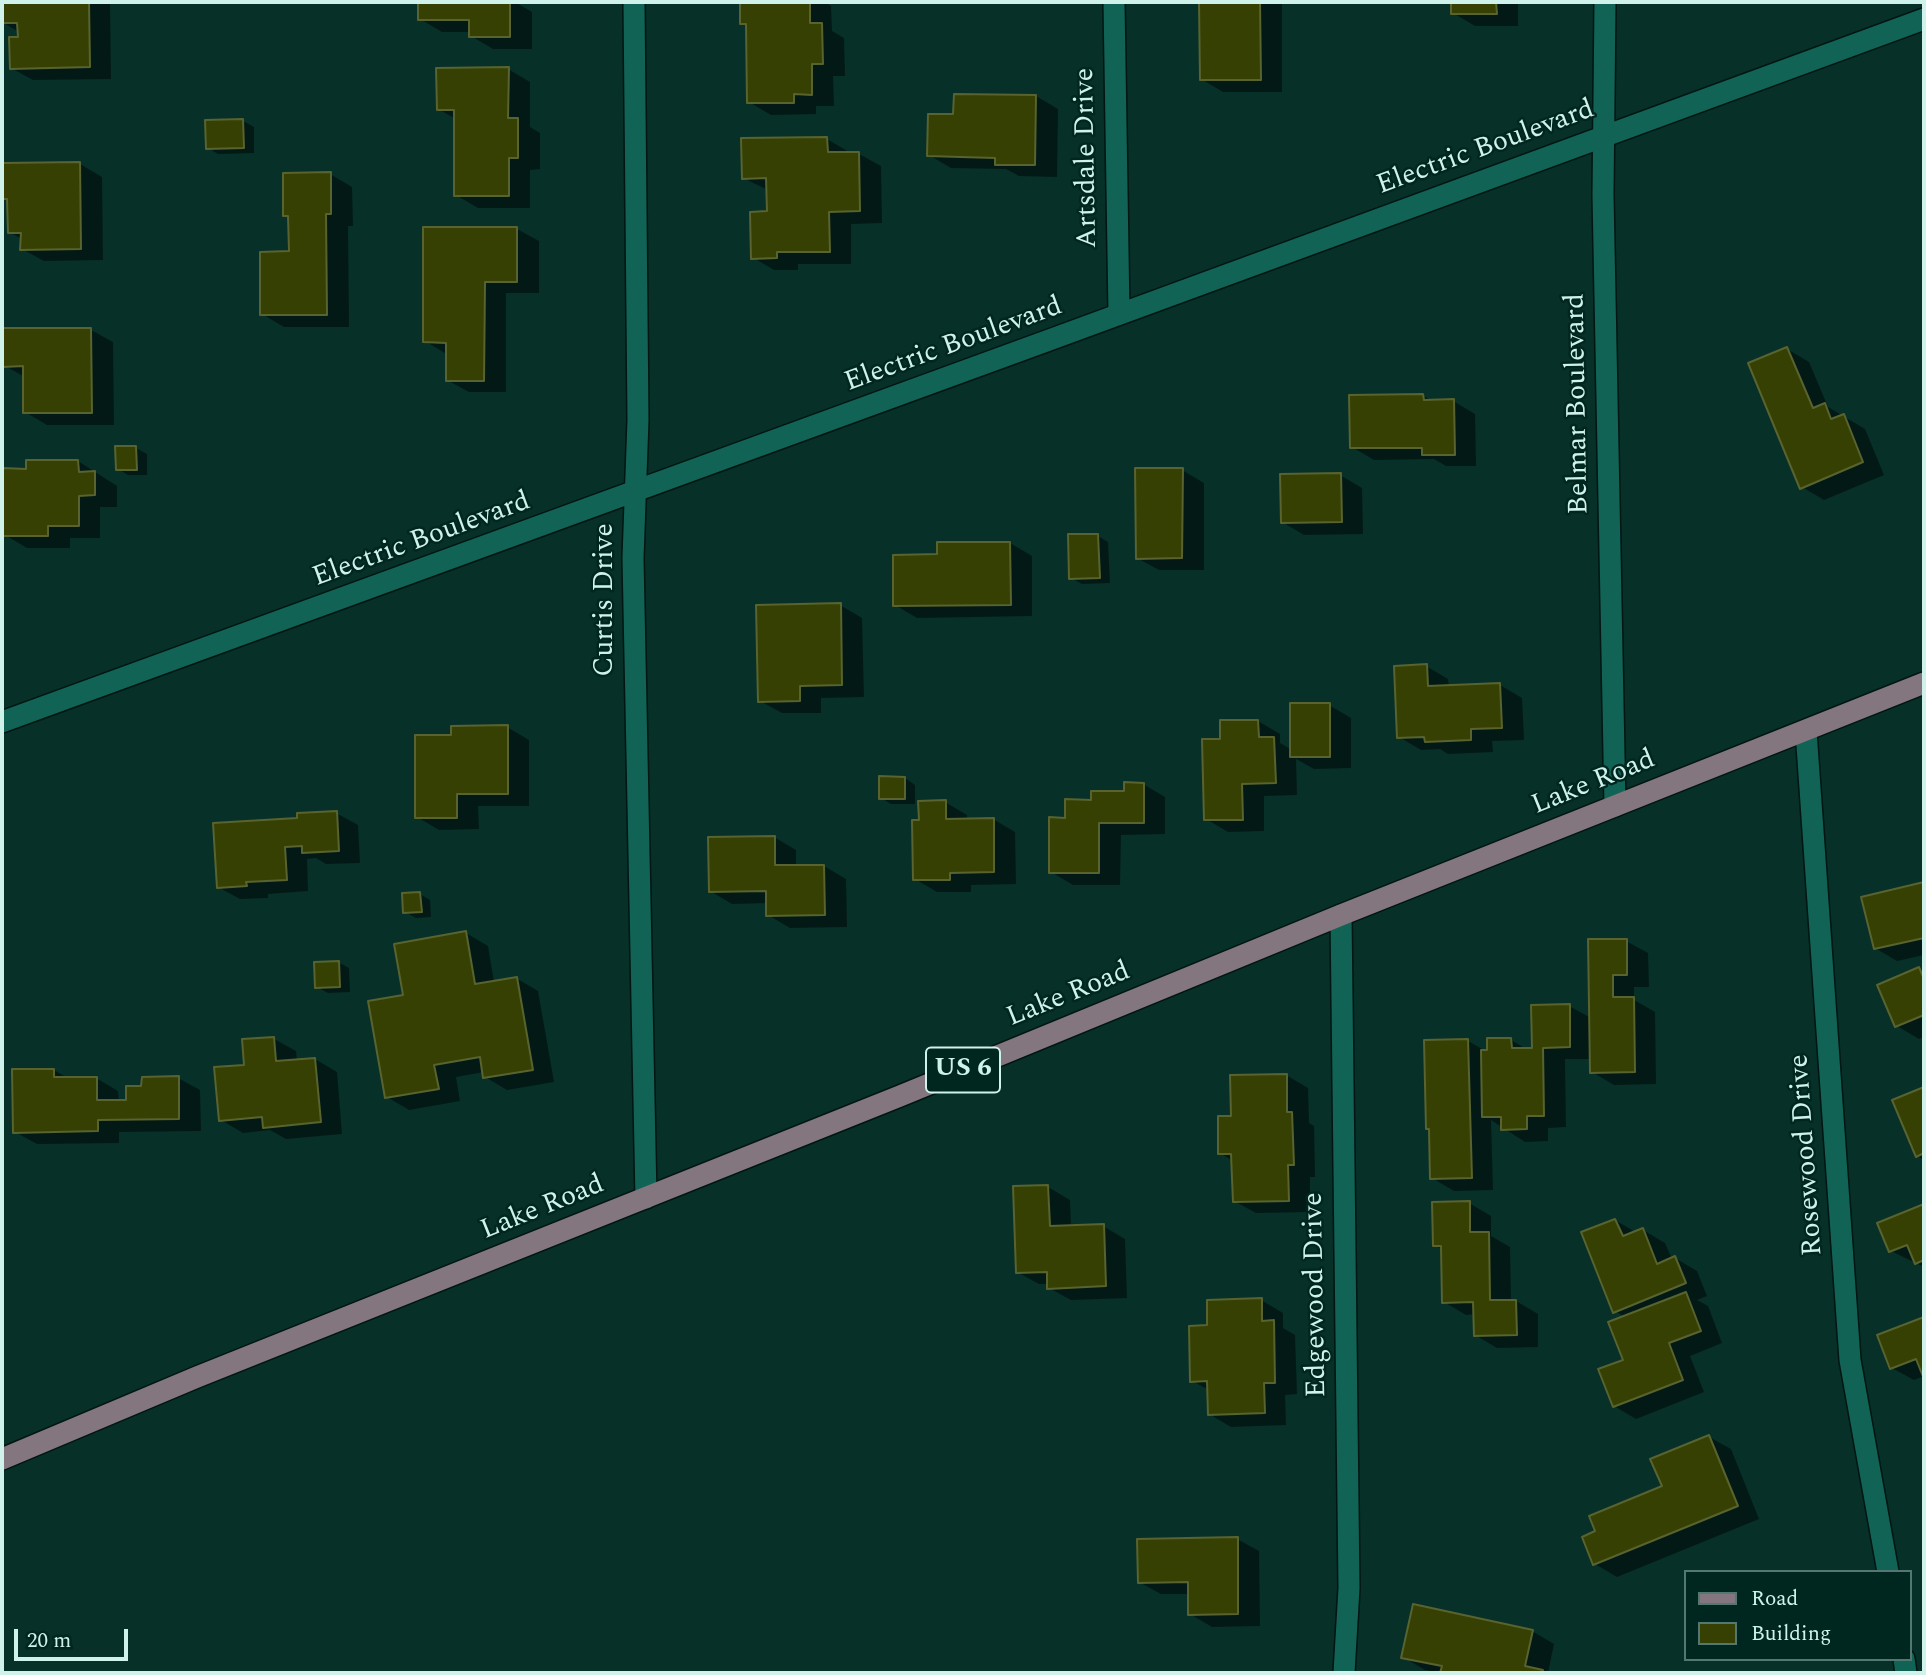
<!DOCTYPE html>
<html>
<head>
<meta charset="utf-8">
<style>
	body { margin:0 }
	#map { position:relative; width:1926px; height:1675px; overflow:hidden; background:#073029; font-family:Spectral,serif }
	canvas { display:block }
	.frame { position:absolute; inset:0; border:4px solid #cff3ea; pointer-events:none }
	.legend { position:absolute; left:1684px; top:1570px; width:228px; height:91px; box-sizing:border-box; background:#002620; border:2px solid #537871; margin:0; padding:9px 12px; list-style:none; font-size:21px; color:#cff3ea }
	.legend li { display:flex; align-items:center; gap:14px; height:35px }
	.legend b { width:35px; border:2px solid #537871 }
	.scale { position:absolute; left:14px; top:1629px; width:114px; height:32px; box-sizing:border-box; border:4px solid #cff3ea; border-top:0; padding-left:9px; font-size:21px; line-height:24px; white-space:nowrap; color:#cff3ea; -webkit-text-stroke:5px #002620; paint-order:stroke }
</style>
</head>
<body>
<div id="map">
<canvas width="1926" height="1675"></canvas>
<div class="frame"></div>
<ul class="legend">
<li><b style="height:9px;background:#83767f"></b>Road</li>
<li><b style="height:19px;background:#364003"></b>Building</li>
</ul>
<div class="scale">20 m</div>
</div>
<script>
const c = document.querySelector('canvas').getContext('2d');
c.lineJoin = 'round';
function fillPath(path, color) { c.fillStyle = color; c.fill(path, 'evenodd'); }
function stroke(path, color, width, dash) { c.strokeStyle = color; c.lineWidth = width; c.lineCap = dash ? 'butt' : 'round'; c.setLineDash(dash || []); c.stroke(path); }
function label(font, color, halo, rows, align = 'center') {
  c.font = font + ' Spectral,serif'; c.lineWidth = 5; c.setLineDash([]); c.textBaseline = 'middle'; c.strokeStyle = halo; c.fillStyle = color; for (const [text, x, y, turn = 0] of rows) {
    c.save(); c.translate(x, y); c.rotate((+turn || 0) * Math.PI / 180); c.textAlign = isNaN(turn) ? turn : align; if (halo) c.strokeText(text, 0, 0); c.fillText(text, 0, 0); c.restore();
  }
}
const shadow = new Path2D(`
	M 2,2 L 110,2 L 111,79 L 33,80 L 11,68 L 19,32 L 2,22 Z
	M 420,2 L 515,2 L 532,12 L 532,49 L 493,49 L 471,36 L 471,32 L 442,32 L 420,19 Z
	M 742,2 L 825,2 L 831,6 L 832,31 L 844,38 L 845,76 L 833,76 L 834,106 L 816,106 L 816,114 L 771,115 L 749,102 L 748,27 L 742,23 Z
	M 1201,2 L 1282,2 L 1282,92 L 1223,92 L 1201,79 Z
	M 1453,2 L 1518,2 L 1518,26 L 1475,26 L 1453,13 Z
	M 508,69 L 530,82 L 530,127 L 540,133 L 540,169 L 530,170 L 530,208 L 478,208 L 456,195 L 456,119 L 438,109 Z
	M 1036,96 L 1058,109 L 1057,177 L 1019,176 L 1006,169 L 951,168 L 929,155 L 955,116 Z
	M 243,121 L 254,127 L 254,153 L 218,154 L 208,148 Z
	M 827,139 L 849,152 L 849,154 L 859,154 L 881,166 L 882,223 L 851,224 L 851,264 L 798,264 L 798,270 L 774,270 L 752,257 L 769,213 L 768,190 L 743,178 Z
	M 80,164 L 102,177 L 103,260 L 44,261 L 22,249 L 22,239 L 9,232 L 9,202 L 2,198 L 2,165 Z
	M 330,174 L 352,187 L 353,226 L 348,226 L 349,327 L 284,327 L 262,314 L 291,253 L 290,218 L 285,215 Z
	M 517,229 L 539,241 L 539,293 L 506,293 L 506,392 L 469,392 L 447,380 L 448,355 L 425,341 Z
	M 91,330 L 113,342 L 114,425 L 47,425 L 25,412 L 25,377 L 5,366 Z
	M 1787,349 L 1809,362 L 1828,407 L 1865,429 L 1884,475 L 1824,500 L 1802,487 Z
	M 1423,396 L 1433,401 L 1453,401 L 1475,414 L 1476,466 L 1446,466 L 1434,459 L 1374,460 L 1352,447 Z
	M 136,448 L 147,454 L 147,475 L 128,475 L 118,469 Z
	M 78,461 L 117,486 L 117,507 L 100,507 L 100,538 L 70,538 L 70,548 L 27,548 L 5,535 L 27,470 Z
	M 1182,470 L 1204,483 L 1204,570 L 1159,570 L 1137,558 Z
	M 1340,475 L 1362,488 L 1363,534 L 1304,535 L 1282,522 Z
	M 1098,536 L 1108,542 L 1110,583 L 1082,584 L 1071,578 Z
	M 1010,543 L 1032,556 L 1032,616 L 917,618 L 895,605 L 939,556 Z
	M 840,605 L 862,618 L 864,697 L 821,698 L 821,713 L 782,713 L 760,701 Z
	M 1426,666 L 1448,679 L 1449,687 L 1500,685 L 1522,698 L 1524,740 L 1492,741 L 1493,752 L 1448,754 L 1440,749 L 1421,750 L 1399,737 Z
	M 1329,705 L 1351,718 L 1351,768 L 1314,769 L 1296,759 L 1297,795 L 1264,796 L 1264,831 L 1228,832 L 1206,819 L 1222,741 L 1258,721 L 1280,734 L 1280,743 L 1292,750 Z
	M 507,727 L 529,740 L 529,806 L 478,806 L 479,829 L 439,830 L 417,817 L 453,737 Z
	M 905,778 L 915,785 L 915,804 L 891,804 L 881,798 Z
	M 1143,784 L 1165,797 L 1165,834 L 1121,835 L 1120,885 L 1073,885 L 1051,872 L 1067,820 L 1093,801 L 1126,793 Z
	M 945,802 L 967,815 L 967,820 L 993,819 L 1015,832 L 1016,884 L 971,885 L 971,892 L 937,892 L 915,879 L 920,822 Z
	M 336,813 L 358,825 L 360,863 L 326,864 L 316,858 L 307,859 L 308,891 L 268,894 L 268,898 L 240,899 L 218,887 L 299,819 Z
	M 774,837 L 796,850 L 796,867 L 824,866 L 846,879 L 847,927 L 790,928 L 768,915 L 768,903 L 732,904 L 710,891 Z
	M 1924,884 L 1924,955 L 1897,961 L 1875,948 L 1864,898 Z
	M 420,894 L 430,900 L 431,917 L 416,918 L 405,912 Z
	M 466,933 L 488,946 L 494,982 L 516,978 L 538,991 L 554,1082 L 507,1090 L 485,1077 L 484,1072 L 456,1077 L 460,1101 L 409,1110 L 387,1097 L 405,997 Z
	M 1626,941 L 1648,953 L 1649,987 L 1634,987 L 1634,1000 L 1655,1012 L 1656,1084 L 1614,1085 L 1592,1072 L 1592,1059 L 1565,1059 L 1566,1127 L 1548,1128 L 1548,1141 L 1525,1142 L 1491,1120 L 1493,1190 L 1454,1191 L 1432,1178 L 1468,1041 L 1489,1053 L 1511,1040 L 1528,1050 L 1534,1050 L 1569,1006 L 1591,1018 Z
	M 338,962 L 349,968 L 350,992 L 328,993 L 317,987 Z
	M 1919,969 L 1924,972 L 1924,1037 L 1919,1039 L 1897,1026 Z
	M 274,1039 L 296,1051 L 297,1061 L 315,1059 L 337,1072 L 342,1134 L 286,1139 L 270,1130 L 243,1133 L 221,1120 L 246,1066 Z
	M 54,1070 L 69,1079 L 96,1078 L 118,1091 L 119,1102 L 128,1102 L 143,1088 L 178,1078 L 200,1090 L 201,1131 L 119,1132 L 119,1143 L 37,1144 L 15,1132 Z
	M 1286,1075 L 1308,1088 L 1309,1123 L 1314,1126 L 1315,1177 L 1310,1177 L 1310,1212 L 1256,1213 L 1234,1201 L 1233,1161 L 1220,1153 L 1233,1118 Z
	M 1924,1089 L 1924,1160 L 1917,1156 L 1895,1101 Z
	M 1048,1187 L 1070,1200 L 1071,1227 L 1103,1226 L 1125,1239 L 1127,1298 L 1071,1300 L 1049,1288 L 1049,1284 L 1039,1284 L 1017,1272 Z
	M 1469,1203 L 1491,1216 L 1491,1236 L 1510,1247 L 1511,1301 L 1516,1301 L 1538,1314 L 1538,1347 L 1497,1348 L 1475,1335 L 1475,1314 L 1466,1315 L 1444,1302 L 1443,1250 L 1435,1245 Z
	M 1924,1205 L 1924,1267 L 1891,1251 L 1880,1224 Z
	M 1615,1220 L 1637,1233 L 1643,1230 L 1665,1243 L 1672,1259 L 1675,1258 L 1697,1271 L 1707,1296 L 1697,1300 L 1708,1306 L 1722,1343 L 1690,1356 L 1704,1392 L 1636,1419 L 1614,1406 L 1625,1361 L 1625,1317 L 1615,1311 Z
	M 1261,1300 L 1283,1313 L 1283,1328 L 1295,1335 L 1297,1394 L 1285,1395 L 1286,1425 L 1231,1427 L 1209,1414 L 1209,1390 L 1192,1381 L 1209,1327 Z
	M 1924,1319 L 1924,1376 L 1914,1380 L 1892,1368 L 1880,1336 Z
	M 1709,1437 L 1731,1449 L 1759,1519 L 1617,1577 L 1595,1564 L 1597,1532 L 1664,1487 Z
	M 1237,1539 L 1259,1551 L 1260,1626 L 1212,1627 L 1190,1614 L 1190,1594 L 1161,1594 L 1139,1582 Z
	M 1532,1631 L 1554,1644 L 1548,1673 L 1442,1673 L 1425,1670 L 1403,1657 Z`);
const building = new Path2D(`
	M 2,2 L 89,2 L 90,67 L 10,69 L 9,37 L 18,37 L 17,23 L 2,23 Z
	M 418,2 L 510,2 L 510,37 L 469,37 L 469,20 L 418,20 Z
	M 740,2 L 810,2 L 810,23 L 822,23 L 823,64 L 812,64 L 812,95 L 794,94 L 794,103 L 747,103 L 746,24 L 740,24 Z
	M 1199,2 L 1260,2 L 1261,80 L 1200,80 Z
	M 1451,2 L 1496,2 L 1497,14 L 1451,14 Z
	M 509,67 L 508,118 L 518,118 L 518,158 L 509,158 L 509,196 L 454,196 L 454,110 L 437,110 L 436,68 Z
	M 954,94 L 1036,95 L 1035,165 L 995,165 L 995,158 L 927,156 L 928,114 L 953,114 Z
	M 243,119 L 244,148 L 206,149 L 205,120 Z
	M 827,137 L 828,152 L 859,152 L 860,211 L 829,212 L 830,252 L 777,252 L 777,258 L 751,259 L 750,212 L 767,211 L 766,178 L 742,179 L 741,138 Z
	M 80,162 L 81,249 L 20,250 L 21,233 L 8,233 L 7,199 L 2,199 L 2,163 Z
	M 331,172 L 331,214 L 326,214 L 327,315 L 260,315 L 260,252 L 289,251 L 288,216 L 283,216 L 283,173 Z
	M 423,227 L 517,227 L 517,282 L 485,282 L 484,381 L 446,381 L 446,343 L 423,342 Z
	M 3,328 L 91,328 L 92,413 L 23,413 L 23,366 L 3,367 Z
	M 1787,347 L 1813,408 L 1825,403 L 1831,419 L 1844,414 L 1863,462 L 1800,489 L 1748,363 Z
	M 1423,394 L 1424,400 L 1454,399 L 1455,455 L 1422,455 L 1422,448 L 1350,448 L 1349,395 Z
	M 115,446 L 136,446 L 137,470 L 116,470 Z
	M 26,460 L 78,460 L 79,472 L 95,471 L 95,495 L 79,496 L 79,526 L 48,526 L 48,536 L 3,536 L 3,468 L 26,469 Z
	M 1135,468 L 1183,468 L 1182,558 L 1136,559 Z
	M 1341,473 L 1342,522 L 1281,523 L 1280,474 Z
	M 1068,534 L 1098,534 L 1100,578 L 1069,579 Z
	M 937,542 L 1010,542 L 1011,605 L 893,606 L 893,555 L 937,554 Z
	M 841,603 L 842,685 L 800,686 L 800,701 L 758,702 L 756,605 Z
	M 1427,664 L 1428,686 L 1500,683 L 1502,728 L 1471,729 L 1471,740 L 1425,742 L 1424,737 L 1397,738 L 1394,666 Z
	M 1290,703 L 1330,703 L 1330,757 L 1290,757 Z
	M 1220,720 L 1258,720 L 1259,737 L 1274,737 L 1276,783 L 1242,784 L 1243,820 L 1204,820 L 1202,739 L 1220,739 Z
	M 508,725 L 508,794 L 457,794 L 457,818 L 415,818 L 415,735 L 451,735 L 451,726 Z
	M 879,776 L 905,777 L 905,799 L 879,799 Z
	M 1124,782 L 1144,783 L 1144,823 L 1099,823 L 1099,873 L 1049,873 L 1049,817 L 1065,818 L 1065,799 L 1091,800 L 1091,791 L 1124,791 Z
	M 946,800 L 946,819 L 994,818 L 994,872 L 950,873 L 950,880 L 913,880 L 912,820 L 919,820 L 918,801 Z
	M 337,811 L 339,851 L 302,853 L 302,846 L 285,847 L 287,880 L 246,882 L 247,886 L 217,888 L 213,823 L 297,818 L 297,813 Z
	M 775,836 L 775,865 L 824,865 L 825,915 L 766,916 L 766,891 L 709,892 L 708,837 Z
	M 1924,882 L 1924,938 L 1874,949 L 1861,897 Z
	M 420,892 L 422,912 L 403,913 L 402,893 Z
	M 466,931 L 475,984 L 517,977 L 533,1070 L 483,1078 L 480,1057 L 434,1065 L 439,1089 L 385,1098 L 368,1001 L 403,995 L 394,944 Z
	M 1588,939 L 1627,939 L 1627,975 L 1613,975 L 1613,997 L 1634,997 L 1635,1072 L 1590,1073 Z
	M 339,961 L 340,987 L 315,988 L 314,962 Z
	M 1919,967 L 1924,979 L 1924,1015 L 1895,1027 L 1877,985 Z
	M 1570,1004 L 1570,1047 L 1543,1048 L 1544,1116 L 1527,1116 L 1527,1129 L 1501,1130 L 1501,1117 L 1482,1117 L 1481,1050 L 1487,1050 L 1487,1038 L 1511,1038 L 1512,1048 L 1532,1048 L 1531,1005 Z
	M 274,1037 L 276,1061 L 315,1058 L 321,1122 L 263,1128 L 262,1117 L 219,1121 L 214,1067 L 244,1065 L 242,1039 Z
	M 1468,1039 L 1472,1178 L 1430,1179 L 1429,1129 L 1426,1129 L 1424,1040 Z
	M 12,1069 L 54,1069 L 54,1077 L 97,1077 L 97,1100 L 126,1100 L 126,1086 L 141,1086 L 142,1077 L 179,1076 L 179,1119 L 98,1120 L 98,1131 L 13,1133 Z
	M 1287,1074 L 1287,1112 L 1292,1112 L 1294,1165 L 1288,1165 L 1289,1201 L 1233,1202 L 1231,1154 L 1218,1154 L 1218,1116 L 1231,1116 L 1230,1075 Z
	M 1924,1087 L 1924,1153 L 1916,1157 L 1892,1100 Z
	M 1048,1185 L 1050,1226 L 1104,1224 L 1106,1286 L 1047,1289 L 1047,1272 L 1016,1273 L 1013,1186 Z
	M 1470,1201 L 1470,1232 L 1489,1232 L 1490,1300 L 1516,1300 L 1517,1335 L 1474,1336 L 1473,1302 L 1442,1303 L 1441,1246 L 1433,1246 L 1432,1202 Z
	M 1924,1204 L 1924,1260 L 1915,1264 L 1907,1245 L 1889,1252 L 1877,1223 Z
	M 1615,1219 L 1623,1236 L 1643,1228 L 1657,1264 L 1675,1256 L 1686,1283 L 1613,1313 L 1581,1232 Z
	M 1686,1292 L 1701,1331 L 1669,1343 L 1683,1380 L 1613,1407 L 1598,1369 L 1623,1360 L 1608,1322 Z
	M 1262,1298 L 1262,1321 L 1274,1320 L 1275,1383 L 1264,1383 L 1265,1413 L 1208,1415 L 1207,1381 L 1190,1382 L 1189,1326 L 1207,1325 L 1207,1300 Z
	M 1924,1317 L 1924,1379 L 1916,1359 L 1890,1369 L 1877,1335 Z
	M 1709,1435 L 1738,1506 L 1593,1565 L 1582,1537 L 1595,1531 L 1589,1516 L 1662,1486 L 1650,1459 Z
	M 1238,1537 L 1238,1614 L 1188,1615 L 1188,1582 L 1138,1583 L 1137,1539 Z
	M 1413,1604 L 1533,1630 L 1525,1666 L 1543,1670 L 1542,1673 L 1440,1673 L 1442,1666 L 1401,1658 Z`);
const minor = new Path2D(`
	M 634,2 L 638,420 L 633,558 L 646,1198
	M 1114,2 L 1119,314
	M 1605,2 L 1603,195 L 1615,806
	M 2,722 C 644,492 1283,252 1924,19
	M 1806,731 L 1850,1360 L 1888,1572
	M 1341,915 L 1349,1588 L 1344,1673
	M 1904,1659 L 1906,1673`);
const major = new Path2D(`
	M 2,1459 L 197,1377 L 900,1096 L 1341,915 L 1924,683`);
const shields = [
	[963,1070,74]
];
const shieldNames = [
	["US 6",963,1070]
];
const streetNames = [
	["Electric Boulevard",1486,149,-20],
	["Artsdale Drive",1088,158,-91],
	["Electric Boulevard",954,346,-20],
	["Belmar Boulevard",1579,404,-91],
	["Electric Boulevard",422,541,-20],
	["Curtis Drive",607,600,-90],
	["Lake Road",1594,784,-22],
	["Lake Road",1069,996,-22],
	["Rosewood Drive",1808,1155,-94],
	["Lake Road",543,1209,-22],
	["Edgewood Drive",1317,1295,-91]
];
fillPath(shadow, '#0007');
fillPath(building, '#364003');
stroke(building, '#58632f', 2);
stroke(minor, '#011612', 24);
stroke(major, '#011612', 24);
stroke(minor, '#116356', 21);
stroke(major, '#83767f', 21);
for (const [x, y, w] of shields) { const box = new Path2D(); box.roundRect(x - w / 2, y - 22.5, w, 45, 5); c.fillStyle = '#002620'; c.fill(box); stroke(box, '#cff3ea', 2); }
label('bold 26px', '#cff3ea', null, shieldNames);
label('28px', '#cff3ea', '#002620', streetNames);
</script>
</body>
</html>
